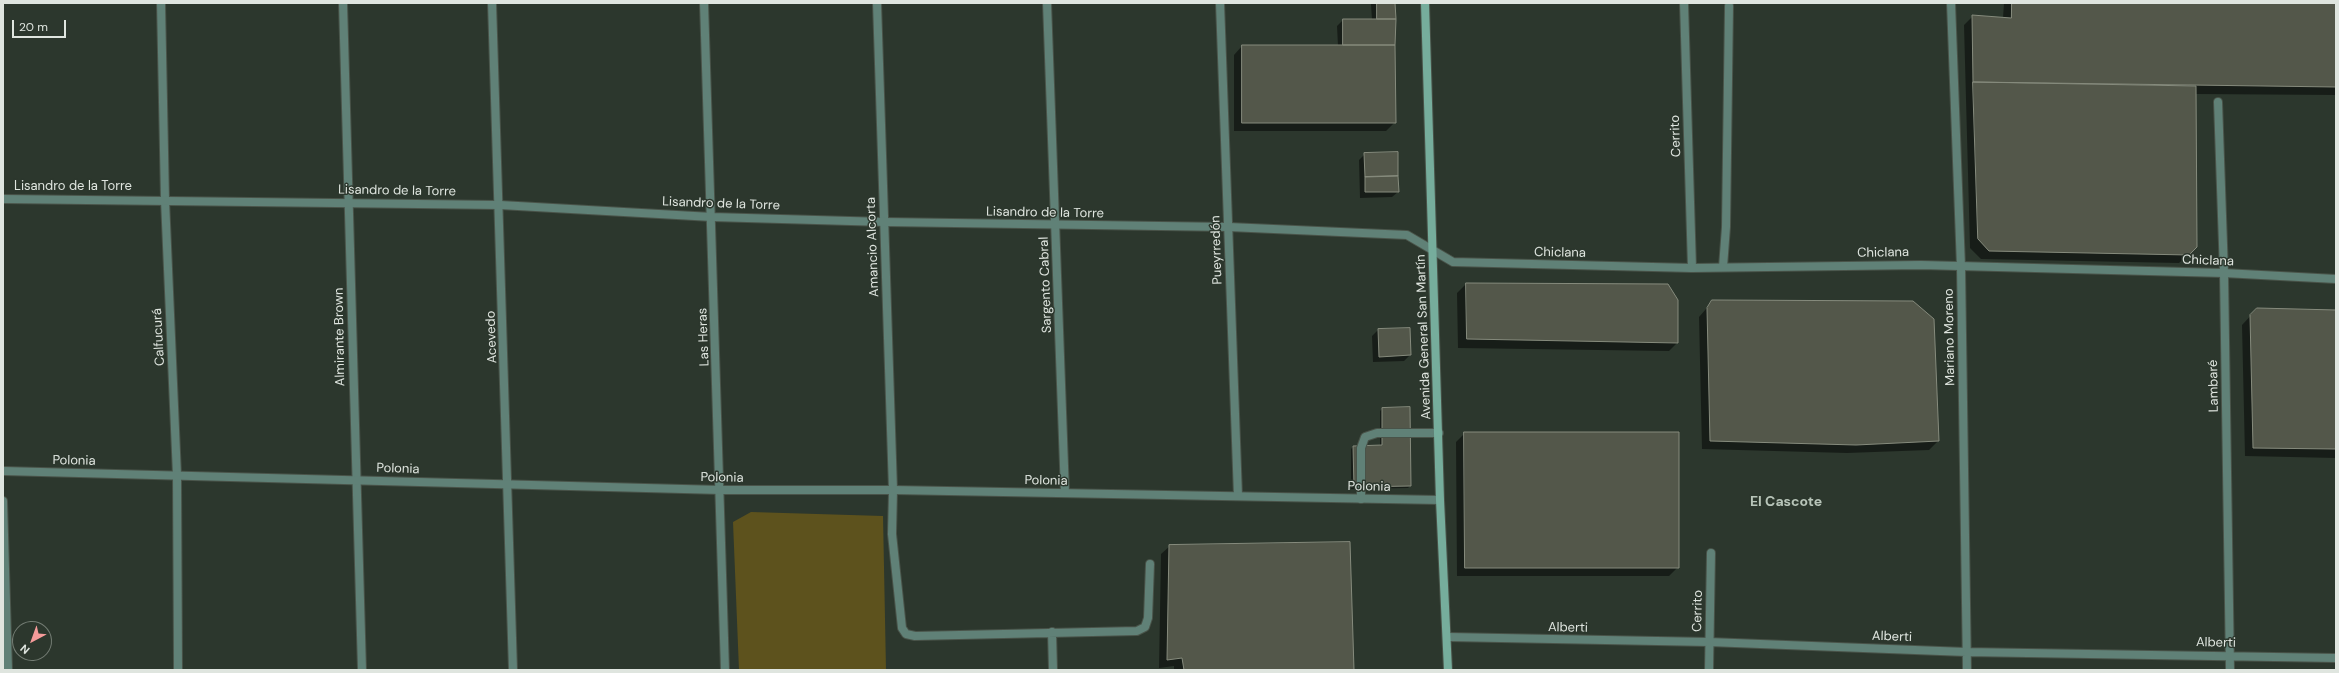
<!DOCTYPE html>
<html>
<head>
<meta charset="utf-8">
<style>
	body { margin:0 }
	#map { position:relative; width:2339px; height:673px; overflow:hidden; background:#2c372d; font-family:"DM Sans",sans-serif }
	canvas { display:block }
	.frame { position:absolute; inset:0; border:4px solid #dfe5df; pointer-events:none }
	.north { position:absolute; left:12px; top:621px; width:40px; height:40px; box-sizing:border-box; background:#2c372d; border:1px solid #747d74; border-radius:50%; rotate:221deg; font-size:11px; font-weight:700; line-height:16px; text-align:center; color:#dfe5df }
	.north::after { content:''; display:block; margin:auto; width:14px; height:18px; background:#f59b9a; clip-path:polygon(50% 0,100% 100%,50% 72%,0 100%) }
	.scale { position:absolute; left:12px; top:20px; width:54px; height:18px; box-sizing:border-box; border:2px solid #dfe5df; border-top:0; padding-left:5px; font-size:12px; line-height:14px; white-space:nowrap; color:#dfe5df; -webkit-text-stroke:3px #2c372d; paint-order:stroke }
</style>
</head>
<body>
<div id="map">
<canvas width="2339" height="673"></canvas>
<div class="frame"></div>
<div class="north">N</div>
<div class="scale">20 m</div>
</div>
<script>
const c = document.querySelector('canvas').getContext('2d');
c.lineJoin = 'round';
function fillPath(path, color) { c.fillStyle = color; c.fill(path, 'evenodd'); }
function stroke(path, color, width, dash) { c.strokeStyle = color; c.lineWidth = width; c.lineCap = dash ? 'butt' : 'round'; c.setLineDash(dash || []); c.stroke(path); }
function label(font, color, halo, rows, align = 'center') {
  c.font = font + ' "DM Sans",sans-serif'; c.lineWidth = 3; c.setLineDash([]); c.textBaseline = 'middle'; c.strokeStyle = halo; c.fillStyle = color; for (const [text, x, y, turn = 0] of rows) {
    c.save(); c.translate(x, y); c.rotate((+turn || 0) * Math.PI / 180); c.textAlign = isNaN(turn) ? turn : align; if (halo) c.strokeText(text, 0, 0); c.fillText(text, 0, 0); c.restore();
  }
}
const green = new Path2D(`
	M 751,512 L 883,516 L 886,670 L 739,670 L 733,522 Z`);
const shadow = new Path2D(`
	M 1365,3 L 1394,3 L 1395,122 L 1386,131 L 1234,131 L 1234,55 L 1242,46 L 1338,46 L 1337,26 L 1343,20 L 1372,20 L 1371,4 Z
	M 2004,3 L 2336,3 L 2336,95 L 2195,94 L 2196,247 L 2179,263 L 1981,259 L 1970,248 L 1964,25 L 1973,16 L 2003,18 Z
	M 1365,154 L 1398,192 L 1392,197 L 1360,198 L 1359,160 Z
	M 1466,284 L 1677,343 L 1669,351 L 1458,348 L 1457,293 Z
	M 1713,301 L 1938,441 L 1929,450 L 1847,453 L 1702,449 L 1699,317 Z
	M 2257,309 L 2336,311 L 2336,458 L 2245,456 L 2242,325 Z
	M 1409,329 L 1410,355 L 1404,361 L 1373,362 L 1372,336 L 1378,330 Z
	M 1382,409 L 1410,486 L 1408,488 L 1351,489 L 1351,449 L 1353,447 L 1380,446 L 1380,411 Z
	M 1465,433 L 1678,567 L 1669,576 L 1457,576 L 1456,442 Z
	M 1170,546 L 1353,670 L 1174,670 L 1174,666 L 1159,668 L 1161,554 Z`);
const building = new Path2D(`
	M 1377,3 L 1395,3 L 1396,19 L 1377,19 Z
	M 2012,3 L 2336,3 L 2336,87 L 1973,82 L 1972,15 L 2011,18 Z
	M 1343,19 L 1396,19 L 1395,45 L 1343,45 Z
	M 1242,45 L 1395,45 L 1396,123 L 1242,123 Z
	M 1973,82 L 2196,86 L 2197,247 L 2189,255 L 1989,251 L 1978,239 Z
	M 1398,152 L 1398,176 L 1365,177 L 1364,153 Z
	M 1398,176 L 1399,192 L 1365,192 L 1365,177 Z
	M 1466,283 L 1668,284 L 1678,300 L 1678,343 L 1467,339 Z
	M 1712,300 L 1913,301 L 1934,319 L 1939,441 L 1856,445 L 1710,441 L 1707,308 Z
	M 2257,308 L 2336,310 L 2336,449 L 2253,448 L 2250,315 Z
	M 1410,328 L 1411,355 L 1379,357 L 1378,329 Z
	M 1410,407 L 1411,486 L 1354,487 L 1353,446 L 1382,445 L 1382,408 Z
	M 1464,432 L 1679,432 L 1679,568 L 1465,568 Z
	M 1350,542 L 1354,670 L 1184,670 L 1182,658 L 1167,660 L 1169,545 Z`);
const service = new Path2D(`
	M 1723,267 L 1726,227 L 1729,6
	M 893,490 L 892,534 L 902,628 L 906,634 L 915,636 L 1137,631 L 1145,627 L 1148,618 L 1150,564
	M 1361,499 L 1361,448 L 1365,437 L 1377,433 L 1439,433
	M 1052,632 L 1053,670`);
const minor = new Path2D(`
	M 161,3 L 165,200 L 177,475 L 178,670
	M 343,3 L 362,670
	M 492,3 L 513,670
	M 704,3 L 725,670
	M 877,3 L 893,490
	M 1047,3 L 1065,493
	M 1220,3 L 1238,496
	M 1684,3 L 1692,268
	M 1951,3 L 1961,267 L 1967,670
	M 2218,102 L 2224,273 L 2230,670
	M 3,501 L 8,670
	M 1448,637 L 1709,642 L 1966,652 L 2336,658
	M 1709,670 L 1711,553`);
const tertiary = new Path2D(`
	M 3,199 L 500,205 L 712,217 L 885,222 L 1229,227 L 1407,235 L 1453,262 L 1692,268 L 1921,265 L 2224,273 L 2336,279
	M 3,471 L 721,490 L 893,490 L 1440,500`);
const secondary = new Path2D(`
	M 1425,3 L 1440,500 L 1448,670`);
const streetNames = [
	["Cerrito",1676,136,-92],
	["Lisandro de la Torre",73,187],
	["Lisandro de la Torre",397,191,1],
	["Lisandro de la Torre",721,204,2],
	["Lisandro de la Torre",1045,213,1],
	["Amancio Alcorta",873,247,-92],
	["Pueyrredón",1217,250,-92],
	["Chiclana",1560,253,1],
	["Chiclana",1883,253,-1],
	["Chiclana",2208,261,2],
	["Sargento Cabral",1046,285,-92],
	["Calfucurá",159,337,-93],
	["Almirante Brown",340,337,-91],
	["Acevedo",492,337,-92],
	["Las Heras",704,337,-92],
	["Avenida General San Martín",1424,337,-92],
	["Mariano Moreno",1950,337,-91],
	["Lambaré",2214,386,-91],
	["Polonia",74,461,1],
	["Polonia",398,469,2],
	["Polonia",722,478,1],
	["Polonia",1046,481,1],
	["Polonia",1369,487,1],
	["Cerrito",1698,611,-89],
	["Alberti",1568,628,1],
	["Alberti",1892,637,2],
	["Alberti",2216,643,1]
];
const neighbourhoodNames = [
	["El Cascote",1786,502]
];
fillPath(green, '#5d521d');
fillPath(shadow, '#0007');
fillPath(building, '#53574a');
stroke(building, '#868b7d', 1);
stroke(service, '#495349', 10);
stroke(minor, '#495349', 10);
stroke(tertiary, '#495349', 10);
stroke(secondary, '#495349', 10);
stroke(service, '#608177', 8);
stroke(minor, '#608177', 8);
stroke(tertiary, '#608177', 8);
stroke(secondary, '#76ad9c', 8);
label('13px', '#dfe5df', '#2c372d', streetNames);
label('bold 14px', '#b8c5b9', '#2c372d', neighbourhoodNames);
</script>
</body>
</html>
